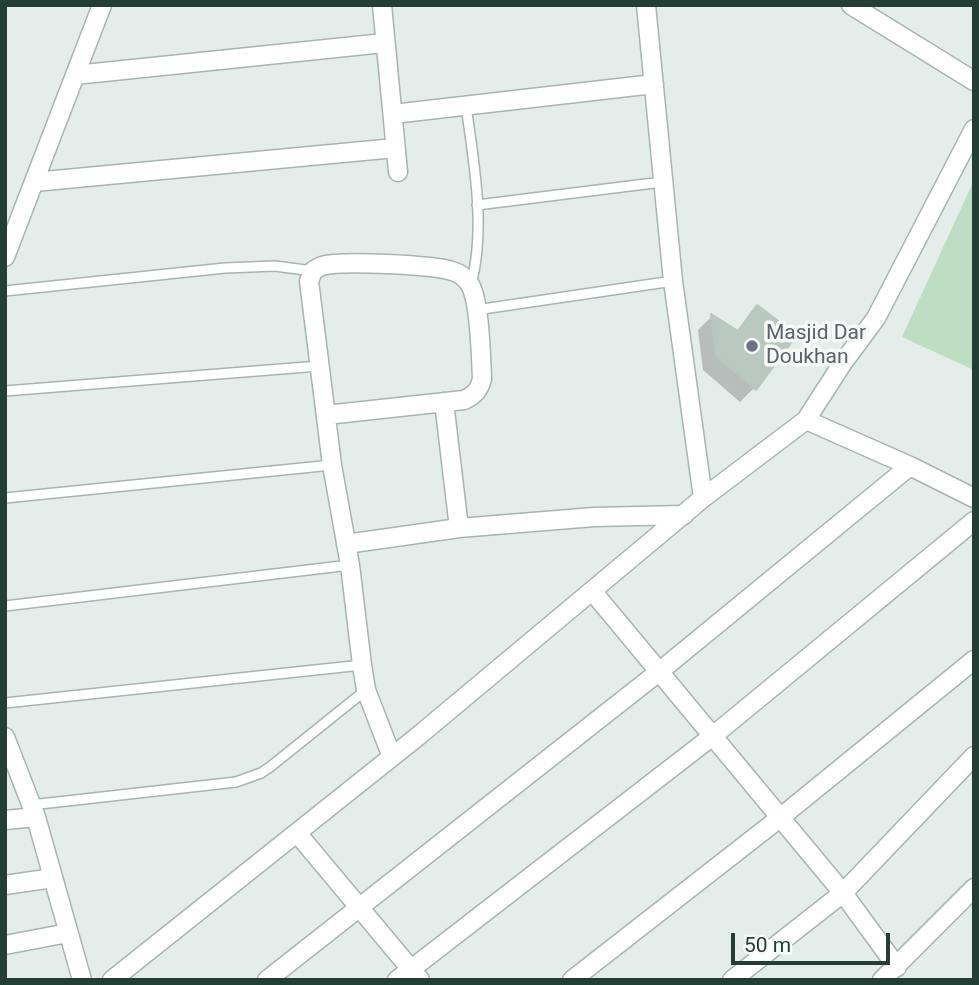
<!DOCTYPE html>
<html>
<head>
<meta charset="utf-8">
<style>
	body { margin:0 }
	#map { position:relative; width:979px; height:985px; overflow:hidden; background:#e4ede9; font-family:Roboto,sans-serif }
	canvas { display:block }
	.frame { position:absolute; inset:0; border:7px solid #233f35; pointer-events:none }
	.scale { position:absolute; left:731px; top:933px; width:159px; height:32px; box-sizing:border-box; border:4px solid #233f35; border-top:0; padding-left:9px; font-size:21px; line-height:24px; white-space:nowrap; color:#233f35; -webkit-text-stroke:5px #f5faf7; paint-order:stroke }
</style>
</head>
<body>
<div id="map">
<canvas width="979" height="985"></canvas>
<div class="frame"></div>
<div class="scale">50 m</div>
</div>
<script>
const c = document.querySelector('canvas').getContext('2d');
c.lineJoin = 'round';
function fillPath(path, color) { c.fillStyle = color; c.fill(path, 'evenodd'); }
function stroke(path, color, width, dash) { c.strokeStyle = color; c.lineWidth = width; c.lineCap = dash ? 'butt' : 'round'; c.setLineDash(dash || []); c.stroke(path); }
function label(font, color, halo, rows, align = 'center') {
  c.font = font + ' Roboto,sans-serif'; c.lineWidth = 7; c.setLineDash([]); c.textBaseline = 'middle'; c.strokeStyle = halo; c.fillStyle = color; for (const [text, x, y, turn = 0] of rows) {
    c.save(); c.translate(x, y); c.rotate((+turn || 0) * Math.PI / 180); c.textAlign = isNaN(turn) ? turn : align; if (halo) c.strokeText(text, 0, 0); c.fillText(text, 0, 0); c.restore();
  }
}
const green = new Path2D(`
	M 974,180 L 974,370 L 902,337 Z`);
const shadow = new Path2D(`
	M 757,307 L 754,388 L 740,402 L 703,370 L 698,330 L 712,316 L 736,332 Z`);
const building = new Path2D(`
	M 757,305 L 797,335 L 756,390 L 716,356 L 711,314 L 738,331 Z`);
const lane = new Path2D(`
	M 466,106 C 474,164 486,227 471,285
	M 477,205 L 662,182
	M 5,291 L 225,268 L 275,266 L 313,271
	M 476,310 L 673,281
	M 5,391 L 319,366
	M 5,498 L 332,465
	M 5,606 L 350,565
	M 5,703 L 362,665
	M 31,805 L 236,782 L 261,773 L 270,767 L 366,690`);
const street = new Path2D(`
	M 382,5 L 398,172
	M 646,5 L 673,281 L 703,498 L 806,420 L 842,364 L 876,318 L 974,129
	M 851,5 L 974,81
	M 75,75 L 384,43
	M 393,114 L 654,84
	M 34,182 L 395,148
	M 5,257 L 102,5
	M 444,402 L 459,528
	M 326,415 L 464,400 C 475,395 479,390 482,379 C 481,358 480,298 469,283 C 465,277 459,273 452,271 C 434,265 340,260 322,266 C 321,266 314,270 313,271 L 309,281 L 332,465 L 350,565 L 362,665 L 366,690 L 392,757
	M 806,420 L 910,466 L 974,498
	M 346,544 L 459,528 L 594,517 L 684,515
	M 593,592 L 843,893 L 897,967
	M 5,737 L 36,817 L 82,980
	M 5,820 L 36,817
	M 297,833 L 420,980
	M 5,885 L 53,878
	M 5,945 L 68,933
	M 112,980 L 417,737 L 703,498
	M 267,980 L 660,671 L 910,466
	M 397,980 L 714,735 L 974,521
	M 572,980 L 781,817 L 974,660
	M 732,980 L 843,893 L 974,756
	M 882,980 L 974,888`);
const markers = [
	[752,346,7,"#6b7280"]
];
const worshipNames = [
	["Masjid Dar",766,334],
	["Doukhan",766,358]
];
fillPath(green, '#bedec3');
fillPath(shadow, '#0003');
fillPath(building, '#b9c8c1');
stroke(building, '#b7c7bf', 2);
stroke(lane, '#a6b5af', 12);
stroke(street, '#a6b5af', 21);
stroke(lane, '#fff', 9);
stroke(street, '#fff', 18);
for (const [x, y, r, color] of markers) { const dot = new Path2D(); dot.arc(x, y, r, 0, 2 * Math.PI); c.fillStyle = color; c.fill(dot); stroke(dot, '#f5faf7', 2.5); }
label('21px', '#5b616d', '#f5faf7', worshipNames, 'left');
</script>
</body>
</html>
